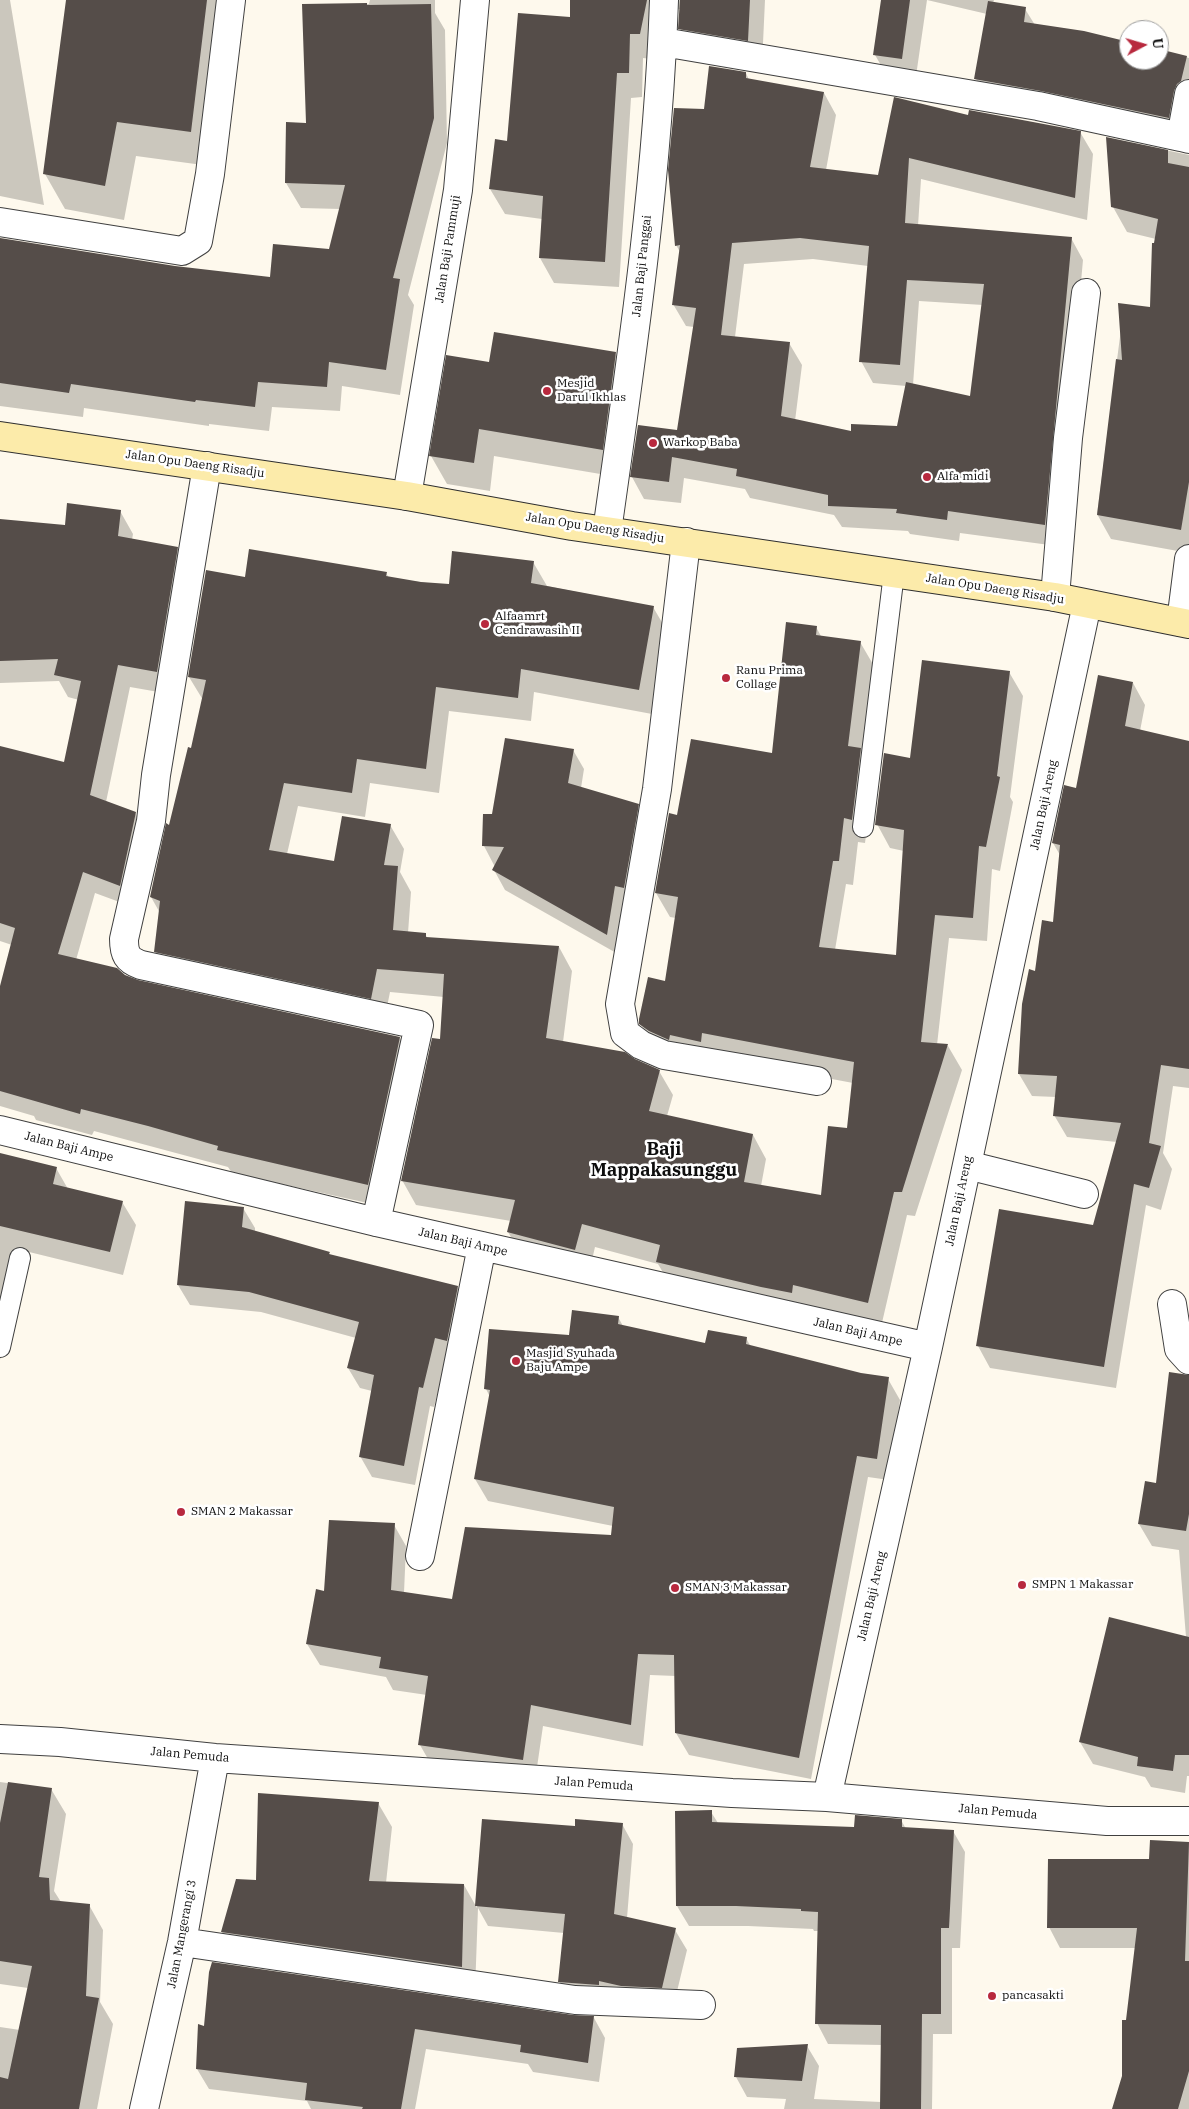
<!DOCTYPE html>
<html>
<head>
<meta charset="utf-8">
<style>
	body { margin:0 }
	#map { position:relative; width:1189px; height:2109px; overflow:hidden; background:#fef9ed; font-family:"IBM Plex Serif",serif }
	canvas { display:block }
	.north { position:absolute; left:1119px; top:20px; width:50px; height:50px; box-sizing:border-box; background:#fff; border:1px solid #9e9e9e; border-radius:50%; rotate:84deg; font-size:14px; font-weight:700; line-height:20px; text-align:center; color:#0d0d0d }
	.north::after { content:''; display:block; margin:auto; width:18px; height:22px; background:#b8293e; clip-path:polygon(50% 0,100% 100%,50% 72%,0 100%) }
</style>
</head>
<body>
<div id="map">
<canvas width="1189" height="2109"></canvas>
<div class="north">U</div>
</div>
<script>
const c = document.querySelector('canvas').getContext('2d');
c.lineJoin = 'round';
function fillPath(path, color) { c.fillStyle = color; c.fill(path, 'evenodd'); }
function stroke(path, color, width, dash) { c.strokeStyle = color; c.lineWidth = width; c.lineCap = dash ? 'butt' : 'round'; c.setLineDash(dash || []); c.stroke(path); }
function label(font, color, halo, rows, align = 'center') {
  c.font = font + ' "IBM Plex Serif",serif'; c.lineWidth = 5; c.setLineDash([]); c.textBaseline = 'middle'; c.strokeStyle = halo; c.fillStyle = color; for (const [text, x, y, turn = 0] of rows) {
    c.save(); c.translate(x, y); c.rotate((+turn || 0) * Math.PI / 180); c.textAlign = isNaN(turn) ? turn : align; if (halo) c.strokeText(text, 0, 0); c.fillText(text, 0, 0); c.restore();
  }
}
const shadow = new Path2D(`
	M 0,0 L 10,0 L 44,205 L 0,196 Z
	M 67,0 L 231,0 L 210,166 L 136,156 L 124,220 L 65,209 L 45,174 Z
	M 370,0 L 435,0 L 435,13 L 445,30 L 447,143 L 408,295 L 414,305 L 400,395 L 342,386 L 340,411 L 272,407 L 269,431 L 209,424 L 209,426 L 84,408 L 83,417 L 0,406 L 0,239 L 175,267 L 271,279 L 330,250 L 340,209 L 301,208 L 286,183 L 287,124 L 307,124 L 303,6 L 369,4 Z
	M 571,0 L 765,0 L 762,65 L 694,53 L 680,28 L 680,9 L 672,10 L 651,59 L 643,58 L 642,97 L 631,98 L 619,287 L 554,283 L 540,258 L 542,219 L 505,214 L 490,189 L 508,142 L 571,18 Z
	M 883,0 L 927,0 L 915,83 L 889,79 L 875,55 Z
	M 927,0 L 994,0 L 993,3 L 1025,9 L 1035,25 L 1129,43 L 1129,60 L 1159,60 L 1159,50 L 1189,58 L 1189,113 L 1182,142 L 990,104 L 976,79 L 987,14 Z
	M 746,73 L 749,80 L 824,93 L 836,115 L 826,170 L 879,176 L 969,116 L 1080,132 L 1093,154 L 1087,220 L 921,179 L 918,226 L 1071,238 L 1083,260 L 1057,546 L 960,533 L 959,541 L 910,534 L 908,531 L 842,527 L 834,515 L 750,498 L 745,489 L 684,478 L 681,503 L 644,499 L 632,477 L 678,431 L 694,327 L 686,326 L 673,304 L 680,252 L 676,245 L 705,110 ZM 813,259 L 868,266 L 861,361 L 873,383 L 906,386 L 898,427 L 852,432 L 795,421 L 802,365 L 789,343 L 735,337 L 744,264 ZM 919,301 L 983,305 L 971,397 L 913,385 Z
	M 1108,138 L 1189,155 L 1189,553 L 1111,539 L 1097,514 L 1121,329 L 1152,308 L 1156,239 L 1127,232 L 1113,207 Z
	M 615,354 L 631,381 L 618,477 L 494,456 L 490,491 L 447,484 L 431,456 L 490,364 Z
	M 120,511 L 133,534 L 132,540 L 177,548 L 190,570 L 170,694 L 130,687 L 106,802 L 135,813 L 148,836 L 133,907 L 95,893 L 76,960 L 137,981 L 400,1038 L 412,1060 L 381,1206 L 232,1173 L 228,1167 L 94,1131 L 92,1135 L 36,1120 L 34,1116 L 0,1106 L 0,992 L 12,945 L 0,941 L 0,747 L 65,764 L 79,700 L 68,697 L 59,681 L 0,683 L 0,520 L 66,526 Z
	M 533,562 L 547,586 L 653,607 L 667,631 L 652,714 L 534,692 L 531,721 L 449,711 L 439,793 L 370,783 L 365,817 L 298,806 L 287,854 L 335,863 L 390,825 L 404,849 L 400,872 L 411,892 L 408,933 L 425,934 L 428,939 L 559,947 L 572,971 L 563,1042 L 634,1060 L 659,1071 L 673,1095 L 667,1116 L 753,1135 L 766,1159 L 761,1186 L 822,1196 L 848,1129 L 853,1083 L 716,1057 L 655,1048 L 641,1024 L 667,983 L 676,918 L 670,917 L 656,893 L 678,817 L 773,755 L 816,627 L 822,638 L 860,642 L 874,666 L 874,773 L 865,843 L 858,842 L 853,885 L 846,884 L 835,950 L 897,957 L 904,851 L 890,848 L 877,824 L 911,760 L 1009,672 L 1023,696 L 1010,797 L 1013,802 L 1000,871 L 992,869 L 987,941 L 949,938 L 937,1045 L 948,1046 L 962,1070 L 915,1216 L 907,1215 L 881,1327 L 671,1286 L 658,1264 L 595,1247 L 589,1273 L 522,1256 L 508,1232 L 511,1221 L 416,1205 L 402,1180 L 441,1041 L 444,997 L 390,992 L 384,1022 L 169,976 L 155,952 L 160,913 L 151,897 L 192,749 L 203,700 L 189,677 L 246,579 L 386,573 L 389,578 L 450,586 Z
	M 1133,683 L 1145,705 L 1140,731 L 1189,742 L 1189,1088 L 1173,1086 L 1163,1153 L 1172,1169 L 1161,1210 L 1146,1205 L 1116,1388 L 990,1368 L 978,1346 L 1094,1227 L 1117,1142 L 1067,1137 L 1054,1115 L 1056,1097 L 1032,1096 L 1019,1074 L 1036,972 L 1054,923 L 1060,855 L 1053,843 L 1077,789 Z
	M 573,750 L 584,769 L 581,788 L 638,805 L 649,825 L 618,954 L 505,890 L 494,870 L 495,867 L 484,846 L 484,816 L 494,816 Z
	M 0,1154 L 56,1168 L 68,1189 L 122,1202 L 136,1225 L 123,1275 L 25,1251 L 0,1360 Z
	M 243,1208 L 255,1228 L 255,1232 L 329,1253 L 330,1255 L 457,1287 L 469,1308 L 447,1357 L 434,1407 L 430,1406 L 415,1485 L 372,1477 L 360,1456 L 372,1391 L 360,1388 L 348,1368 L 356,1338 L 261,1312 L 190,1305 L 178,1285 Z
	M 618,1317 L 623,1326 L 706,1344 L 746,1338 L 751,1347 L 861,1375 L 888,1379 L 900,1400 L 889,1480 L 868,1477 L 811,1779 L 689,1755 L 676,1733 L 676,1676 L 650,1675 L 643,1746 L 543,1726 L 535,1781 L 432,1766 L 420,1745 L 427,1695 L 393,1690 L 386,1677 L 320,1665 L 307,1644 L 326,1592 L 394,1525 L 406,1546 L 404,1593 L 453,1600 L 612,1536 L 613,1526 L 488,1501 L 475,1479 L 490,1397 L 486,1389 L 570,1336 Z
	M 1189,1386 L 1189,1776 L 1187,1776 L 1185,1793 L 1151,1787 L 1145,1777 L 1093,1764 L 1080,1742 L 1186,1637 L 1179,1550 L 1152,1546 L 1139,1524 L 1158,1484 Z
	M 0,1782 L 51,1789 L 66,1814 L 54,1891 L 61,1902 L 89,1905 L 103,1930 L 100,2002 L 113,2024 L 97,2109 L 0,2109 L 0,2027 L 20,2030 L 28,1988 L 0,1984 Z
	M 378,1803 L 392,1827 L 386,1883 L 464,1885 L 477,1908 L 483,1820 L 576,1827 L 622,1824 L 633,1844 L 627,1918 L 675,1930 L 687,1950 L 673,2008 L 571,2002 L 559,1981 L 564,1933 L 488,1926 L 478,1908 L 475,1991 L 236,1956 L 222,1932 L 258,1881 Z
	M 711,1812 L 718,1823 L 855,1828 L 901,1820 L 906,1829 L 953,1831 L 965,1852 L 960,1948 L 952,1948 L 952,2034 L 933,2034 L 932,2109 L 784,2109 L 786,2099 L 747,2097 L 736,2077 L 738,2049 L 807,2046 L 819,2066 L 814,2099 L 881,2102 L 882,2045 L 828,2044 L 817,2023 L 819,1931 L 814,1931 L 813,1929 L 748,1926 L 689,1926 L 677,1906 Z
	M 1151,1841 L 1189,1843 L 1189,2109 L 1114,2109 L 1123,2076 L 1136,1948 L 1060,1948 L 1049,1927 L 1150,1860 Z
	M 573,2017 L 594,2018 L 605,2038 L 599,2082 L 533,2072 L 528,2064 L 426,2049 L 415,2109 L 311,2109 L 307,2101 L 209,2089 L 197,2069 L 205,2027 Z`);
const building = new Path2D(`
	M 66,0 L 207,0 L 191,132 L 117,122 L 105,186 L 43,174 Z
	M 570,0 L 647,0 L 640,34 L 630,34 L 629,73 L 617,73 L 605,262 L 539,258 L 543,196 L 489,189 L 495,139 L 507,141 L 518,13 L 570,17 Z
	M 680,0 L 750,0 L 748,41 L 678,29 Z
	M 881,0 L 910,0 L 902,59 L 873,55 Z
	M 988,1 L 1026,7 L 1024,22 L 1084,31 L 1129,42 L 1129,60 L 1159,60 L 1159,49 L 1187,56 L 1181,81 L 1177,84 L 1174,91 L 1169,118 L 1041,91 L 974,79 Z
	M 367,3 L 367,5 L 431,4 L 434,118 L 393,278 L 400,279 L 386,370 L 329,362 L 327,387 L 258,382 L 255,407 L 196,400 L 195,402 L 71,384 L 69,393 L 0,383 L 0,238 L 175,266 L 270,277 L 273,244 L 329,249 L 345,185 L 285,183 L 286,122 L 306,123 L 302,4 Z
	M 709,66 L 746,72 L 746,78 L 824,92 L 810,167 L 878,175 L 894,97 L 968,115 L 969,110 L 1081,131 L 1075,198 L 909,158 L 905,223 L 1072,237 L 1045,525 L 948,511 L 947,520 L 896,513 L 897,509 L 828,506 L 828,495 L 736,476 L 737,469 L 672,457 L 669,482 L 630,477 L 638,425 L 677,430 L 696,308 L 672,305 L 680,245 L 675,246 L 668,170 L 674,108 L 704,109 ZM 800,238 L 869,246 L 859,362 L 900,365 L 907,280 L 984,284 L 970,396 L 906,382 L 897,426 L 851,424 L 851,431 L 781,416 L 790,342 L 721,335 L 732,243 Z
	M 1106,137 L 1168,150 L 1168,163 L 1189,167 L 1189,482 L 1181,530 L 1097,515 L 1116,359 L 1122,360 L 1118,303 L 1150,307 L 1152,243 L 1154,243 L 1158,219 L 1111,207 Z
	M 494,332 L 616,352 L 603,450 L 479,429 L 474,463 L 429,456 L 446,355 L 489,362 Z
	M 67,503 L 121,510 L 118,536 L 178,547 L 157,672 L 118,665 L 90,795 L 136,812 L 120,886 L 83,872 L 58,954 L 117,968 L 125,975 L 138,980 L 400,1037 L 368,1185 L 217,1150 L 218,1146 L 148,1126 L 81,1109 L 80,1114 L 0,1091 L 0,986 L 15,928 L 0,923 L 0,746 L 64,762 L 81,681 L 54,675 L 58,659 L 0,661 L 0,519 L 65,525 Z
	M 249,549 L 387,572 L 386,576 L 421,582 L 449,584 L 452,551 L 534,561 L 531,583 L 654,606 L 639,690 L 521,669 L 518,698 L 436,687 L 426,769 L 357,759 L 352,793 L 284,783 L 269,850 L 334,861 L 342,816 L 391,824 L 384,865 L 398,866 L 393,930 L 426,933 L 426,937 L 559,946 L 546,1038 L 625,1052 L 635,1059 L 660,1070 L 649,1111 L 753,1134 L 744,1182 L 821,1195 L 828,1126 L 847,1128 L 854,1062 L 702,1033 L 701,1042 L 670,1035 L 669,1040 L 649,1031 L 639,1024 L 639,1019 L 648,977 L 665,981 L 678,897 L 655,893 L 669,813 L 677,815 L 691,739 L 772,753 L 786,622 L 817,626 L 816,635 L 861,641 L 848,746 L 861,748 L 852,820 L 844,818 L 839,861 L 833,861 L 819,947 L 896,955 L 904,830 L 875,825 L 884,753 L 910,758 L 922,660 L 1010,671 L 997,776 L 1000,777 L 986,847 L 979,846 L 973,918 L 935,915 L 921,1042 L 948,1044 L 902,1192 L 894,1192 L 868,1303 L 793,1285 L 792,1293 L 761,1287 L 656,1262 L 660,1245 L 582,1224 L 575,1250 L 507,1232 L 515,1200 L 401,1181 L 432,1038 L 440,1039 L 444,974 L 377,969 L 371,999 L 154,952 L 160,901 L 150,897 L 166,823 L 169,825 L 188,747 L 191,748 L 206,680 L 188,677 L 206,570 L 245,577 Z
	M 1098,675 L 1133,682 L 1125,726 L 1189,741 L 1189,1069 L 1161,1065 L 1149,1143 L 1161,1146 L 1149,1188 L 1134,1184 L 1104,1367 L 976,1346 L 999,1209 L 1093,1225 L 1121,1123 L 1053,1116 L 1057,1076 L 1018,1074 L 1022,1004 L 1029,969 L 1035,971 L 1042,920 L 1053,922 L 1060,845 L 1052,843 L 1064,785 L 1076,788 Z
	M 505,738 L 574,749 L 568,783 L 639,804 L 624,888 L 615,886 L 607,935 L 492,870 L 504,847 L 482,846 L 483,814 L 492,814 Z
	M 0,1153 L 57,1167 L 53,1184 L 123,1201 L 110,1252 L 0,1226 Z
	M 185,1201 L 244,1207 L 242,1227 L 330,1252 L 329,1254 L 458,1286 L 447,1341 L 435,1338 L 423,1388 L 419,1387 L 404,1466 L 359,1457 L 374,1375 L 347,1368 L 359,1322 L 249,1292 L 177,1285 Z
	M 572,1310 L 619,1316 L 618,1324 L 705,1343 L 708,1330 L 747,1337 L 746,1344 L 861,1373 L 889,1377 L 877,1459 L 857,1456 L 799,1758 L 675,1733 L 674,1655 L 638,1654 L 631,1725 L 531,1705 L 523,1760 L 418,1745 L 428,1676 L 379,1668 L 381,1657 L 306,1644 L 316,1589 L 324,1591 L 329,1520 L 395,1523 L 391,1590 L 452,1599 L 465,1527 L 611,1535 L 614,1507 L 474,1479 L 490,1390 L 484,1389 L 489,1329 L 569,1335 Z
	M 1169,1372 L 1189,1375 L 1189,1514 L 1186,1531 L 1138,1524 L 1145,1481 L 1156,1483 Z
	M 1109,1617 L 1189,1637 L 1189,1755 L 1175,1755 L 1173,1771 L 1137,1766 L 1138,1757 L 1079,1742 Z
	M 8,1782 L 52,1788 L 39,1877 L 49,1878 L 50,1900 L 90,1904 L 86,1996 L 99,1998 L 79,2109 L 0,2109 L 0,2077 L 8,2079 L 32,1966 L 0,1961 L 0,1823 Z
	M 258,1793 L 379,1802 L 369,1881 L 464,1884 L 462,1967 L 221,1932 L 236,1879 L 256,1880 Z
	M 712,1810 L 712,1822 L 854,1827 L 855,1815 L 902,1819 L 902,1827 L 954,1830 L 949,1928 L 941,1928 L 941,2014 L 922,2014 L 921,2109 L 880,2109 L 881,2025 L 815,2024 L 818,1912 L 801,1911 L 801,1909 L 736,1906 L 676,1906 L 675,1811 Z
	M 482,1819 L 575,1826 L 575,1819 L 623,1823 L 614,1914 L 676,1928 L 662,1988 L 621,1986 L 599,1981 L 599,1985 L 558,1982 L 565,1914 L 475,1906 Z
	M 1150,1840 L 1189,1842 L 1185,1961 L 1189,1961 L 1189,2071 L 1178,2109 L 1112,2109 L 1122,2076 L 1122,2020 L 1126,2020 L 1137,1928 L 1047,1928 L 1048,1859 L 1149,1859 Z
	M 212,1962 L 573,2015 L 594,2016 L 588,2063 L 520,2052 L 521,2045 L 415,2029 L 401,2109 L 362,2109 L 363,2107 L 305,2100 L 307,2083 L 196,2069 L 198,2024 L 204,2026 L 209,1972 Z
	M 808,2044 L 802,2081 L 734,2077 L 737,2048 Z`);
const lane = new Path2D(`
	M 863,827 L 894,573
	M 0,1347 L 20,1258`);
const street = new Path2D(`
	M 663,42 L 1038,106 L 1181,137
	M 1189,94 L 1181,137 L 1189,139
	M 0,222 L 182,251 L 198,241 L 210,174 L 231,0
	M 207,466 L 156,775 L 151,821 L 124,939 C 124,954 127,960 141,965 L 419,1025 L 376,1222
	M 407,496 L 458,190 L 475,0
	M 607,531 C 632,355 658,178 664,0
	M 686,542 L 657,789 L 620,1004 L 625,1033 L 641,1045 L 664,1055 L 817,1081
	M 1055,597 L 1068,438 L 1086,293
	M 1181,622 L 1189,559
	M 0,1130 L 376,1222 L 928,1347
	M 967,1165 L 1084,1194
	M 1172,1304 L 1179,1349 L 1189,1360
	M 420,1556 L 482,1246
	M 0,1739 L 60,1742 L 215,1758 L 732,1793 L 827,1797 L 1107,1821 L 1189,1821
	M 827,1797 L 928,1347 L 1087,604
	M 182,1942 L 575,2000 L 701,2005
	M 144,2109 L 182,1942 L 215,1758`);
const secondary = new Path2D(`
	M 0,436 L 407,496 L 572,526 L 1055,597 L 1189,624`);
const markers = [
	[547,391,5,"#b8293e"],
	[653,443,5,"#b8293e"],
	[927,477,5,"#b8293e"],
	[485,624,5,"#b8293e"],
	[726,678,5,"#b8293e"],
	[516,1361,5,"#b8293e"],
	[181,1512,5,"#b8293e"],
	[1022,1585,5,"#b8293e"],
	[675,1588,5,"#b8293e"],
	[992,1996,5,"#b8293e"]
];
const streetNames = [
	["Jalan Baji Pammuji",448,249,-81],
	["Jalan Baji Panggai",642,266,-84],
	["Jalan Opu Daeng Risadju",195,464,8],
	["Jalan Opu Daeng Risadju",595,528,9],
	["Jalan Opu Daeng Risadju",995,589,9],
	["Jalan Baji Areng",1044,805,-78],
	["Jalan Baji Ampe",69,1147,14],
	["Jalan Baji Areng",959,1201,-78],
	["Jalan Baji Ampe",463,1242,13],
	["Jalan Baji Ampe",858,1332,13],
	["Jalan Baji Areng",872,1596,-77],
	["Jalan Pemuda",190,1755,5],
	["Jalan Pemuda",594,1784,4],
	["Jalan Pemuda",998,1812,5],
	["Jalan Mangerangi 3",182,1934,-79]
];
const poiNames = [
	["Mesjid",557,384],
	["Darul Ikhlas",557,398],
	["Warkop Baba",663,443],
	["Alfa midi",937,477],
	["Alfaamrt",495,617],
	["Cendrawasih II",495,631],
	["Ranu Prima",736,671],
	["Collage",736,685],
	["Masjid Syuhada",526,1354],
	["Baju Ampe",526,1368],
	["SMAN 2 Makassar",191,1512],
	["SMPN 1 Makassar",1032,1585],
	["SMAN 3 Makassar",685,1588],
	["pancasakti",1002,1996]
];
const districtNames = [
	["Baji",664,1150],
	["Mappakasunggu",664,1171]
];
fillPath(shadow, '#0003');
fillPath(building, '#554d49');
stroke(lane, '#404040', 22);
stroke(street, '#404040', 30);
stroke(secondary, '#2f2f2f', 30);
stroke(lane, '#fff', 20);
stroke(street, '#fff', 28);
stroke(secondary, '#fcebaa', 28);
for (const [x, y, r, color] of markers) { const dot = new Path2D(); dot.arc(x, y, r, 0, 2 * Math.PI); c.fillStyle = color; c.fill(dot); stroke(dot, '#fff', 2); }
label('12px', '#0d0d0d', '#fff', streetNames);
label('12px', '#0d0d0d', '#fff', poiNames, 'left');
label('bold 18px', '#0d0d0d', '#fff', districtNames);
</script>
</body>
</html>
